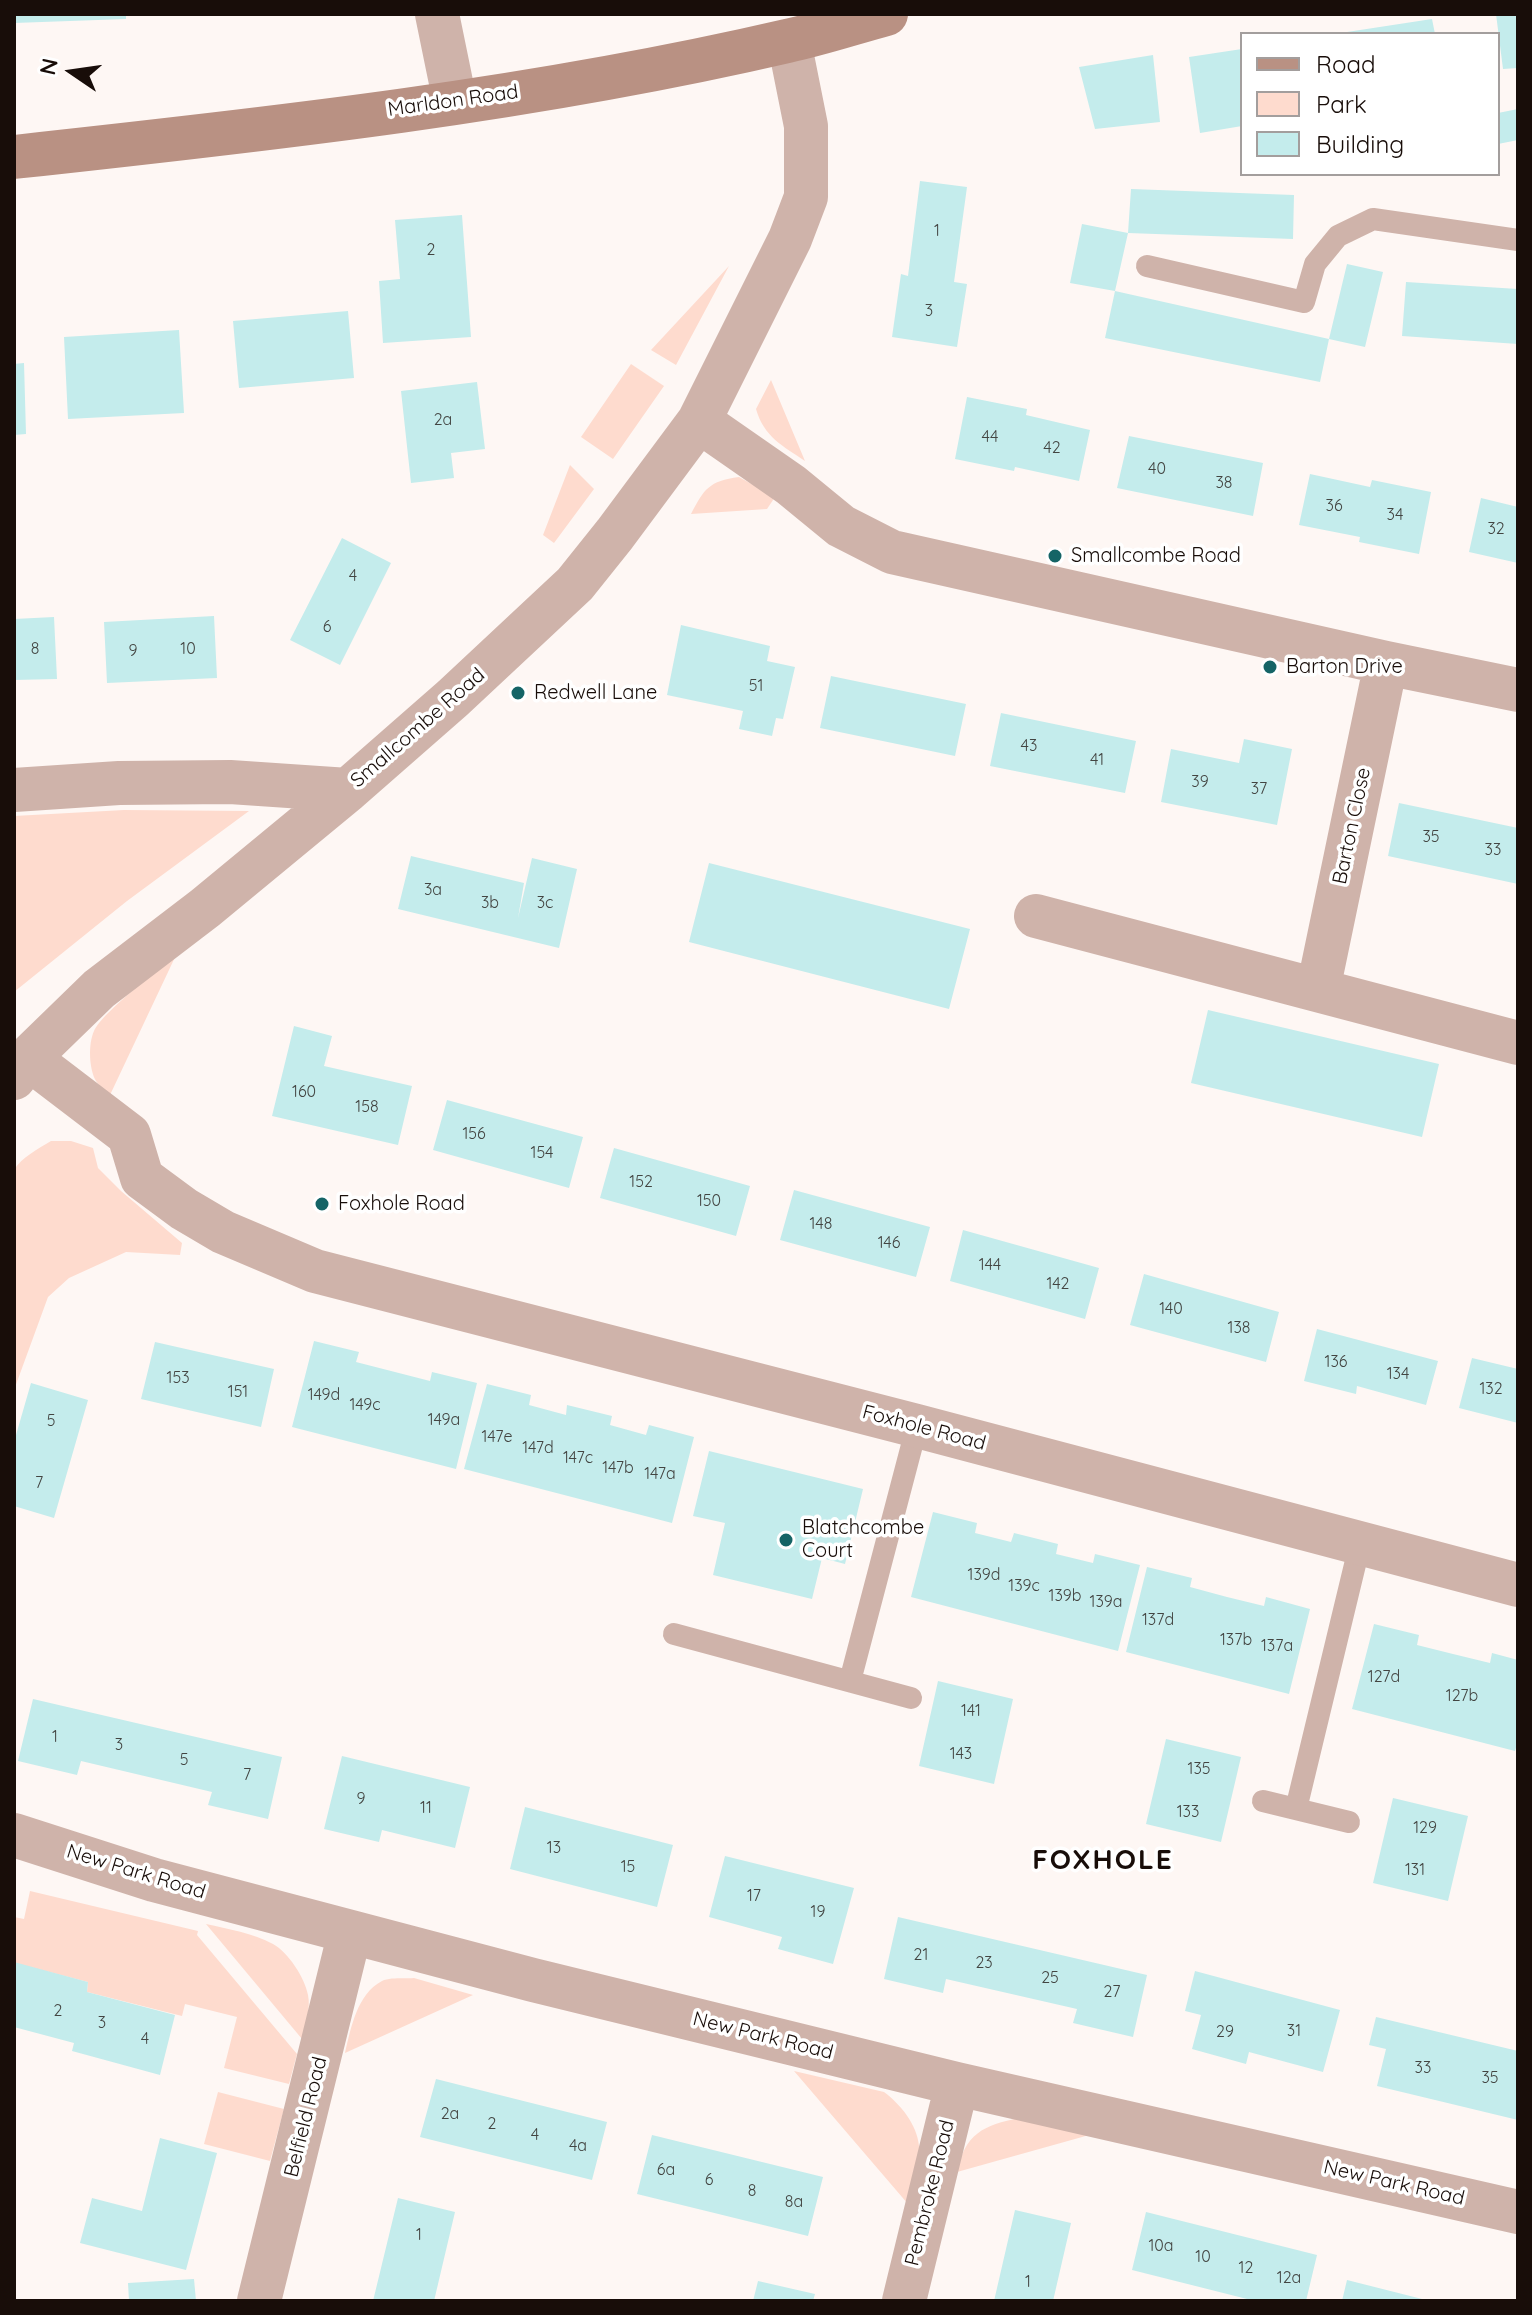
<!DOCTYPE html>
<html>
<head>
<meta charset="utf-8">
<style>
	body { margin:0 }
	#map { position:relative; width:1532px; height:2315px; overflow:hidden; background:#fef7f4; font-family:Quicksand,sans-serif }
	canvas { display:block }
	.frame { position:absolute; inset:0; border:16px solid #180d09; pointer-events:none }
	.legend { position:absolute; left:1240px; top:32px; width:260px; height:144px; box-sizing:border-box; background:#fff; border:2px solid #a39e9d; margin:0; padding:10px 14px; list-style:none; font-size:24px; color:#180d09 }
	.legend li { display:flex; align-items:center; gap:16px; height:40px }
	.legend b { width:40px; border:2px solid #a39e9d }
	.north { position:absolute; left:32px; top:32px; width:80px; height:80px; -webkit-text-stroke:6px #fff; paint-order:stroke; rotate:283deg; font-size:22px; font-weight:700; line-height:32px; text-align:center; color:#180d09 }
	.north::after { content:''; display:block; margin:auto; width:28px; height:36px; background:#180d09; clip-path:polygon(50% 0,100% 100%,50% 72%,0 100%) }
</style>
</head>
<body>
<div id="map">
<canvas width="1532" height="2315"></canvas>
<div class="frame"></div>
<ul class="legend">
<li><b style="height:10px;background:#b99183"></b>Road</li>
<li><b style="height:22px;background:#fedbce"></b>Park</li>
<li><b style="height:22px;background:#c4ecec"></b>Building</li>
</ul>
<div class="north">N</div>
</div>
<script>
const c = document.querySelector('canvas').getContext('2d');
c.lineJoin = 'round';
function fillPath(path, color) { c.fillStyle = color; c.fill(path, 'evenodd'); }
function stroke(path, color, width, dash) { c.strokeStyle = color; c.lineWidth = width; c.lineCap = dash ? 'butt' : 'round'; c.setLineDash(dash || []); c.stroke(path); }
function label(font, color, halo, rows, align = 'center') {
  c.font = font + ' Quicksand,sans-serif'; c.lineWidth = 7; c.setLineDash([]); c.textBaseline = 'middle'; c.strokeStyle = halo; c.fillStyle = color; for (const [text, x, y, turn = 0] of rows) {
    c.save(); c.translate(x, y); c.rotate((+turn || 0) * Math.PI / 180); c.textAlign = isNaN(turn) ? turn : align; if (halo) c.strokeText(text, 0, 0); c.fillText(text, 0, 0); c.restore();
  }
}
const green = new Path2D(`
	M 729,266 L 676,365 L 651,350 Z
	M 631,364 L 664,386 L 613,459 L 581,437 Z
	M 771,380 L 805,461 C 783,446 764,437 756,409 Z
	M 570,465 L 594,489 L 554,543 L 543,535 Z
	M 739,477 L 775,497 L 767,509 L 691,514 C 704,489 709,481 739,477 Z
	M 124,810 L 249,811 L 127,901 L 14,992 L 14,816 Z
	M 177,953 L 110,1095 C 106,1091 99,1086 96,1081 C 89,1069 88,1044 94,1031 C 103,1012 159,969 177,953 Z
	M 51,1141 L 71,1141 L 93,1148 L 98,1168 L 121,1191 L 182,1243 L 180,1255 L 126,1252 L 69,1278 L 48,1297 L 14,1390 L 14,1170 C 22,1157 38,1149 51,1141 Z
	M 30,1891 L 198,1931 L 197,1935 L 297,2054 L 289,2084 L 224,2068 L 237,2017 L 185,2004 L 182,2016 L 87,1992 L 88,1982 L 14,1963 L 14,1917 L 24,1919 Z
	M 206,1924 C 228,1929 253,1933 273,1944 C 288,1952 305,1978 308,1995 C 311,2009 305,2025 302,2039 Z
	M 414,1978 L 473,1995 L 345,2053 C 351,2028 357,1994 382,1981 C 390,1977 405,1979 414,1978 Z
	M 794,2071 L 884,2092 C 900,2104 917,2124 919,2146 C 921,2161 912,2188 908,2204 Z
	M 218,2092 L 284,2109 L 270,2161 L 204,2144 Z
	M 1020,2118 L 1100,2132 L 957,2172 C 965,2134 983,2125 1020,2118 Z`);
const building = new Path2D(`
	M 14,14 L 126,14 L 126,19 L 14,23 Z
	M 1496,14 L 1518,14 L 1518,68 L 1503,69 Z
	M 1432,19 L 1435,34 L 1347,34 L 1347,32 Z
	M 1242,49 L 1242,126 L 1200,133 L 1189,57 Z
	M 1153,55 L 1160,122 L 1095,129 L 1079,67 Z
	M 1518,109 L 1518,140 L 1498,144 L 1498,113 Z
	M 920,181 L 967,187 L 954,282 L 967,284 L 957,347 L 892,337 L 901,274 L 908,276 Z
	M 1131,189 L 1294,195 L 1293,239 L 1128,233 Z
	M 462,215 L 471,337 L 383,343 L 379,281 L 400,279 L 395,220 Z
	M 1082,224 L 1128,233 L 1115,291 L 1070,283 Z
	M 1347,264 L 1383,272 L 1365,347 L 1329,339 Z
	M 1406,282 L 1518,289 L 1518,344 L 1402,336 Z
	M 1115,291 L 1329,339 L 1320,382 L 1105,338 Z
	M 348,311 L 354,378 L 239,388 L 233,321 Z
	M 179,330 L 184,413 L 68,419 L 64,337 Z
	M 24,363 L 26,434 L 14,435 L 14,364 Z
	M 477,382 L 485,449 L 451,453 L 454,478 L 411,483 L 401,391 Z
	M 967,397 L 1027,409 L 1026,415 L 1090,430 L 1079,481 L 1015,467 L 1014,471 L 955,459 Z
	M 1129,436 L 1263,463 L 1253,516 L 1117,488 Z
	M 1310,474 L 1370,487 L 1372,480 L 1431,492 L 1419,554 L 1359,542 L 1360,537 L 1299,525 Z
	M 1481,498 L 1518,507 L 1518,563 L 1469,552 Z
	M 342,538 L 391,563 L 340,665 L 290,640 Z
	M 214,616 L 217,678 L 107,683 L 104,622 Z
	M 54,617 L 57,679 L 14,680 L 14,619 Z
	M 681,625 L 770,646 L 767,661 L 795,667 L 783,719 L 776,718 L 772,736 L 739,729 L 743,711 L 667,695 Z
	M 831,676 L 966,704 L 955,756 L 820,728 Z
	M 1001,713 L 1136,741 L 1125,793 L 990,766 Z
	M 1244,739 L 1292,749 L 1277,825 L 1161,802 L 1171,749 L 1239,763 Z
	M 1399,803 L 1518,828 L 1518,884 L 1388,856 Z
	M 411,856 L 524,883 L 518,918 L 532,858 L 577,869 L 559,948 L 398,909 Z
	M 709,863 L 970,929 L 949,1009 L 689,942 Z
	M 1208,1010 L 1439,1064 L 1422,1137 L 1191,1083 Z
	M 294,1026 L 332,1036 L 324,1066 L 412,1086 L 398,1145 L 272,1116 Z
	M 447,1100 L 583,1137 L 569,1188 L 433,1150 Z
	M 614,1148 L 750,1186 L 736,1236 L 600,1198 Z
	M 794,1190 L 930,1227 L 916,1277 L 780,1240 Z
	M 963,1230 L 1099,1268 L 1085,1319 L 950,1281 Z
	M 1144,1274 L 1279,1312 L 1266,1362 L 1130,1325 Z
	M 1317,1329 L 1438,1361 L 1426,1405 L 1357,1386 L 1356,1394 L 1304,1381 Z
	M 314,1341 L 359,1352 L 356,1362 L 430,1381 L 432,1372 L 477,1383 L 456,1469 L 292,1427 Z
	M 155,1342 L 274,1369 L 261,1427 L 141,1399 Z
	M 1472,1358 L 1518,1369 L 1518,1423 L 1459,1408 Z
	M 31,1383 L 88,1400 L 54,1518 L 14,1506 L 14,1442 Z
	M 487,1384 L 531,1395 L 529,1405 L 566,1415 L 567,1405 L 612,1416 L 610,1425 L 646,1435 L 649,1425 L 694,1437 L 672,1523 L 464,1469 Z
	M 709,1451 L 863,1489 L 845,1564 L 822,1558 L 812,1599 L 713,1575 L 725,1523 L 693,1516 Z
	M 933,1512 L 977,1523 L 975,1533 L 1011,1542 L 1014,1533 L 1058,1544 L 1056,1554 L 1093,1563 L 1095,1554 L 1140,1565 L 1118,1651 L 911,1597 Z
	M 1147,1567 L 1192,1578 L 1190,1587 L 1227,1597 L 1264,1606 L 1266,1597 L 1310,1609 L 1289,1694 L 1126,1652 Z
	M 1374,1624 L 1419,1635 L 1417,1645 L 1453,1654 L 1490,1663 L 1492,1653 L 1518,1660 L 1518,1741 L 1515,1751 L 1352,1709 Z
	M 938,1681 L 1013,1699 L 994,1784 L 919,1766 Z
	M 33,1699 L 282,1757 L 268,1819 L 208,1805 L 212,1792 L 81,1761 L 77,1775 L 18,1761 Z
	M 1166,1739 L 1241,1757 L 1221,1842 L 1146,1824 Z
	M 342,1756 L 470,1787 L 455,1848 L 382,1830 L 379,1842 L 324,1829 Z
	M 1393,1798 L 1468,1816 L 1448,1901 L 1373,1883 Z
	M 525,1807 L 673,1845 L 657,1907 L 510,1869 Z
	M 725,1856 L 854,1888 L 833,1964 L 778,1949 L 782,1937 L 709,1917 Z
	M 898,1917 L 1147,1975 L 1133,2037 L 1073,2023 L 1077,2009 L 946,1979 L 943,1993 L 884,1979 Z
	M 14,1962 L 88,1982 L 87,1992 L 175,2015 L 160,2075 L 72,2051 L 74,2043 L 14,2027 Z
	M 1195,1971 L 1340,2010 L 1323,2072 L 1249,2052 L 1246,2064 L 1192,2049 L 1201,2015 L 1185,2011 Z
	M 1376,2017 L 1518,2051 L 1518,2120 L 1377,2086 L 1386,2049 L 1369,2045 Z
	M 436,2079 L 607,2122 L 592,2180 L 420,2137 Z
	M 652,2135 L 823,2177 L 808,2236 L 637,2194 Z
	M 160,2138 L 217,2153 L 186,2270 L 80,2243 L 92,2198 L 142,2211 Z
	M 398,2198 L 455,2212 L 434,2301 L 373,2301 Z
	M 1015,2210 L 1071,2223 L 1053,2301 L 994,2301 Z
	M 1146,2212 L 1317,2255 L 1306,2301 L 1255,2301 L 1132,2270 Z
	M 194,2279 L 196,2301 L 129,2301 L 128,2283 Z
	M 1347,2280 L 1426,2300 L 1426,2301 L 1342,2301 Z
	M 758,2281 L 815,2294 L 813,2301 L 753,2301 Z`);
const service = new Path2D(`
	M 1147,266 L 1304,302 L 1315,264 L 1338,236 L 1373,219 L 1518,240
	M 674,1634 L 911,1698
	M 850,1681 L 917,1426
	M 1263,1801 L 1349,1822
	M 1296,1809 L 1360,1544`);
const minor = new Path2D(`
	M 437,14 L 455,102
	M 699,421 L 791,485 L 841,526 L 892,552 L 1386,663 L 1518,690
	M 14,790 L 119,783 L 230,782 L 348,790
	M 1036,916 L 1518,1043
	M 1318,990 L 1386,663
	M 28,1058 L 129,1135 L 142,1178 L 184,1209 L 223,1232 L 315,1271 L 917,1426 L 1518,1585
	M 14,1078 L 28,1058 L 99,989 L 205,908 L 348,790 L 453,698 L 575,584 L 615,534 L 699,421 L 790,239 L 806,197 L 806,126 L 789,41
	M 14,1835 L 154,1880 L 533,1980 L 957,2084 L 1518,2212
	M 259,2301 L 350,1932
	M 904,2301 L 957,2084`);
const secondary = new Path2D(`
	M 14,157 C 272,129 533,100 787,41 C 820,34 853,23 886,14`);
const markers = [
	[1055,556,8,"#156466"],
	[1270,667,8,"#156466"],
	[518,693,8,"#156466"],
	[322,1204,8,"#156466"],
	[786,1540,8,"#156466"]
];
const numberNames = [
	["1",937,231],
	["2",431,250],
	["3",929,311],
	["2a",443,420],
	["44",990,437],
	["42",1052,448],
	["40",1157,469],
	["38",1224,483],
	["36",1334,506],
	["34",1395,515],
	["32",1496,529],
	["4",353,576],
	["6",327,627],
	["8",35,649],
	["10",188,649],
	["9",133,651],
	["51",756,686],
	["43",1029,746],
	["41",1097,760],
	["39",1200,782],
	["37",1259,789],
	["35",1431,837],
	["33",1493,850],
	["3a",433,890],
	["3b",490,903],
	["3c",545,903],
	["160",304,1092],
	["158",367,1107],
	["156",474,1134],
	["154",542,1153],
	["152",641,1182],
	["150",709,1201],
	["148",821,1224],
	["146",889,1243],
	["144",990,1265],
	["142",1058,1284],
	["140",1171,1309],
	["138",1239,1328],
	["136",1336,1362],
	["134",1398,1374],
	["153",178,1378],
	["132",1491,1389],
	["151",238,1392],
	["149d",324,1395],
	["149c",365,1405],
	["149a",444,1420],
	["5",51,1421],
	["147e",497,1437],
	["147d",538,1448],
	["147c",578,1458],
	["147b",618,1468],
	["147a",660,1474],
	["7",39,1483],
	["139d",984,1575],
	["139c",1024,1586],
	["139b",1065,1596],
	["139a",1106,1602],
	["137d",1158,1620],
	["137b",1236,1640],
	["137a",1277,1646],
	["127d",1384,1677],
	["127b",1462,1696],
	["141",971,1711],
	["1",55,1737],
	["3",119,1745],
	["143",961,1754],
	["5",184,1760],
	["135",1199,1769],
	["7",247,1775],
	["9",361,1799],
	["11",426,1808],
	["133",1188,1812],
	["129",1425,1828],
	["13",554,1848],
	["15",628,1867],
	["131",1415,1870],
	["17",754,1896],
	["19",818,1912],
	["21",921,1955],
	["23",984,1963],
	["25",1050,1978],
	["27",1112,1992],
	["2",58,2011],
	["3",102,2023],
	["31",1294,2031],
	["29",1225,2032],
	["4",145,2039],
	["33",1423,2068],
	["35",1490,2078],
	["2a",450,2114],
	["2",492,2124],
	["4",535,2135],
	["4a",578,2146],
	["6a",666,2170],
	["6",709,2180],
	["8",752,2191],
	["8a",794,2202],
	["1",419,2235],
	["10a",1161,2246],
	["10",1203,2257],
	["12",1246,2268],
	["12a",1289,2278],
	["1",1028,2282]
];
const streetNames = [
	["Marldon Road",453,101,-8],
	["Smallcombe Road",418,728,-41],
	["Barton Close",1352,826,-78],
	["Foxhole Road",924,1428,15],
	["New Park Road",136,1872,17],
	["New Park Road",763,2036,14],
	["Belfield Road",306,2117,-76],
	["New Park Road",1394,2183,13],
	["Pembroke Road",930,2193,-76]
];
const poiNames = [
	["Smallcombe Road",1071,556],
	["Barton Drive",1286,667],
	["Redwell Lane",534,693],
	["Foxhole Road",338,1204],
	["Blatchcombe",802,1528],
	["Court",802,1551]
];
const districtNames = [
	["FOXHOLE",1103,1861]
];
fillPath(green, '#fedbce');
fillPath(building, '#c4ecec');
stroke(service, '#cfb3aa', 22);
stroke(minor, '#cfb3aa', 44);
stroke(secondary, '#b99183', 44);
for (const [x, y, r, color] of markers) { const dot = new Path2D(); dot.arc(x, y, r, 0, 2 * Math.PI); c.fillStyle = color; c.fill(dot); stroke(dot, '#fff', 3); }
label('16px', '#434542', null, numberNames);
label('20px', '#180d09', '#fff', streetNames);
label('20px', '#180d09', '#fff', poiNames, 'left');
c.letterSpacing = '2px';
label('bold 28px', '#180d09', '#fff', districtNames);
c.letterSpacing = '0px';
</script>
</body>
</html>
